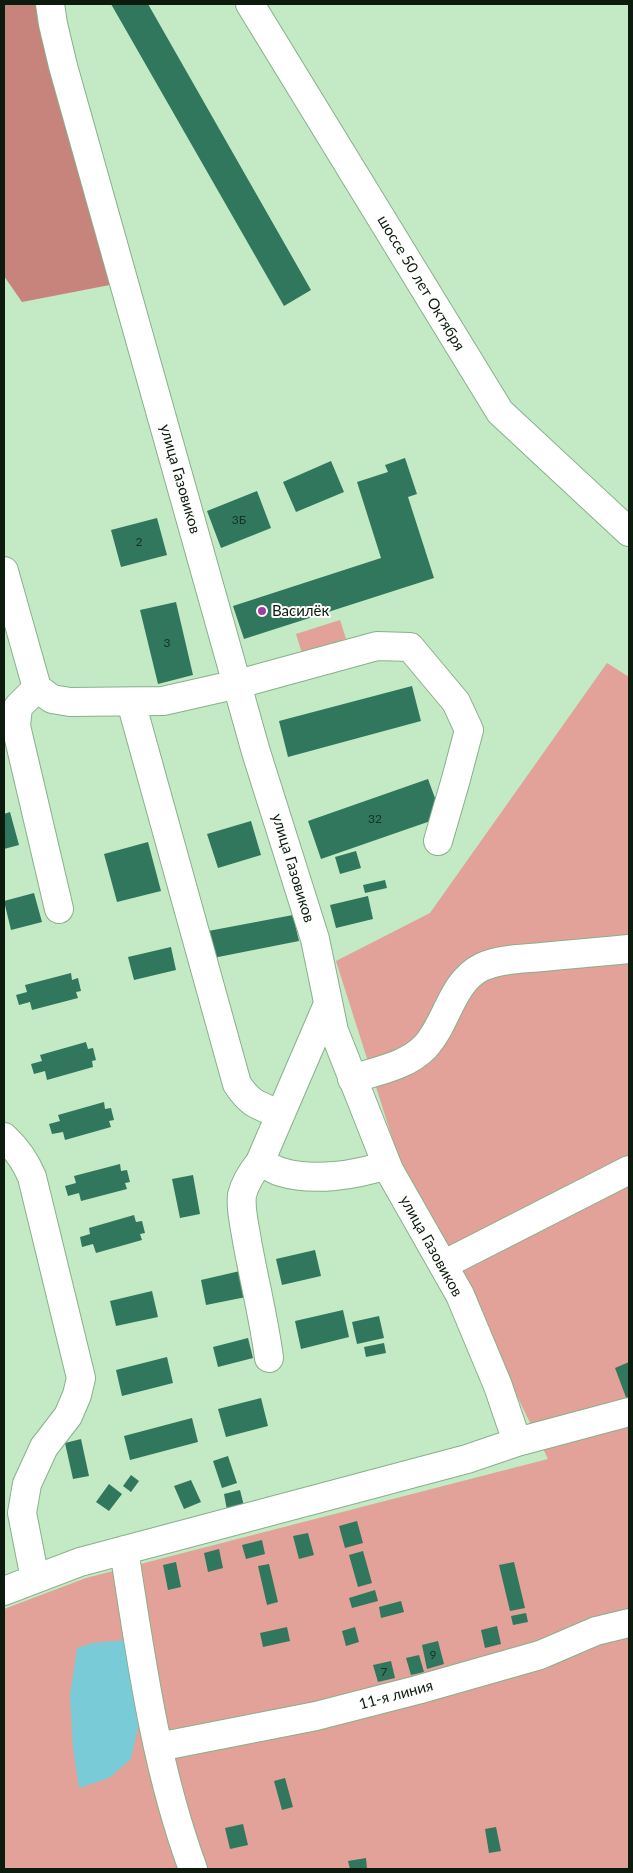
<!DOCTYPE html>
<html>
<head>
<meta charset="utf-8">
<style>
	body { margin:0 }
	#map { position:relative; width:633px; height:1873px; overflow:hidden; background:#c3e9c5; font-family:Lato,sans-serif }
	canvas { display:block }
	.frame { position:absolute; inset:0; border:5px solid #0d1b0e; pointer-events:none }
</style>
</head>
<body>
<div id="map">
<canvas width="633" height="1873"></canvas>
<div class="frame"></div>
</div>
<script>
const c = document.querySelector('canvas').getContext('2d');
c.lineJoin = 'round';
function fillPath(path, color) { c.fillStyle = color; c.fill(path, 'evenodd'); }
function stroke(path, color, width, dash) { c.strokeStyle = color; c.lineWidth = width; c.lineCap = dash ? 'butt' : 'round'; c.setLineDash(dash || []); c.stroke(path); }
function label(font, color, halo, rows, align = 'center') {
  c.font = font + ' Lato,sans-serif'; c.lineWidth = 4; c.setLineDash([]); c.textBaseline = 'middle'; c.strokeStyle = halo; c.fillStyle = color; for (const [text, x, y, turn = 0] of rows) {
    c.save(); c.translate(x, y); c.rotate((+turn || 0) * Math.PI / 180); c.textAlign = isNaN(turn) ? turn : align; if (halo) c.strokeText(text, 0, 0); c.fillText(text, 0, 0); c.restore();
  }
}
const green = new Path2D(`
	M 340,620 L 346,639 L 302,653 L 296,634 Z
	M 607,663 L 629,677 L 629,1869 L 4,1869 L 4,1609 L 86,1578 L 548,1459 L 397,1153 L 336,961 L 430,913 Z`);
const forest = new Path2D(`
	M 4,4 L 46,4 L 115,284 L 22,302 L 4,276 Z`);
const water = new Path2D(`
	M 127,1640 L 140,1718 L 131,1759 L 109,1778 L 79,1788 L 73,1748 L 70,1696 L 77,1648 L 93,1643 Z`);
const building = new Path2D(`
	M 111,4 L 148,4 L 311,290 L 284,306 Z
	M 405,458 L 417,494 L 408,497 L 434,578 L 244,639 L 233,606 L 381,558 L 357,482 L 388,472 L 385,465 Z
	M 331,461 L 344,492 L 296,512 L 283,482 Z
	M 257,491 L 271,528 L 221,548 L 207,511 Z
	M 157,518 L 167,555 L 121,567 L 111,530 Z
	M 176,602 L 193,675 L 158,684 L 140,610 Z
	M 412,686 L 421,721 L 288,757 L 279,721 Z
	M 428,779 L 442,817 L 321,859 L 308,821 Z
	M 10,812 L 19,845 L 4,849 L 4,814 Z
	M 251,821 L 261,855 L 218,868 L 207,834 Z
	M 148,842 L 161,891 L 117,902 L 104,854 Z
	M 356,851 L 361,868 L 340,874 L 335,857 Z
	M 385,880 L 387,888 L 365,893 L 363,885 Z
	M 34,893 L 42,922 L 11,930 L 4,901 Z
	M 368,896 L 373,919 L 336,928 L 330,905 Z
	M 293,915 L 299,941 L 208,959 L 203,932 Z
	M 171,947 L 176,970 L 134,980 L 128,957 Z
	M 71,973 L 72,980 L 78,978 L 81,991 L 76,992 L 78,998 L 32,1010 L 30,1002 L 19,1005 L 16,995 L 27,992 L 25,985 Z
	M 86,1042 L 88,1049 L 93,1048 L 96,1060 L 92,1061 L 93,1067 L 47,1080 L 45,1071 L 34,1074 L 31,1064 L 42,1061 L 40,1055 Z
	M 104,1102 L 105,1109 L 111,1108 L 114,1120 L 109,1121 L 111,1127 L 65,1140 L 63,1132 L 52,1134 L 49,1124 L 60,1121 L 58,1115 Z
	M 120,1164 L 121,1171 L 127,1170 L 130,1182 L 125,1183 L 127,1189 L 81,1201 L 79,1193 L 68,1196 L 65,1186 L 76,1183 L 74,1176 Z
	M 193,1175 L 200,1214 L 180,1218 L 172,1179 Z
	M 134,1215 L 136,1222 L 142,1221 L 145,1233 L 140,1234 L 142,1240 L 96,1253 L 93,1244 L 82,1247 L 80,1237 L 90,1234 L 89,1228 Z
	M 315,1250 L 321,1276 L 282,1285 L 276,1259 Z
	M 240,1271 L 246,1297 L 206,1305 L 201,1280 Z
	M 152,1291 L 158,1317 L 116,1326 L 110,1301 Z
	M 343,1310 L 349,1337 L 301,1349 L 295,1321 Z
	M 379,1316 L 384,1338 L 357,1344 L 352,1322 Z
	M 248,1338 L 253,1358 L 218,1367 L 213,1347 Z
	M 384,1343 L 386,1353 L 366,1357 L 364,1347 Z
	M 167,1357 L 173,1383 L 122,1396 L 116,1370 Z
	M 629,1362 L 629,1399 L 627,1400 L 615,1368 Z
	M 261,1398 L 268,1426 L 226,1437 L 218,1409 Z
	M 192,1418 L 198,1442 L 130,1460 L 124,1436 Z
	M 81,1439 L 89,1476 L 73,1479 L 65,1443 Z
	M 228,1456 L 237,1483 L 222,1488 L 213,1461 Z
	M 131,1475 L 139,1481 L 131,1492 L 123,1486 Z
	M 191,1480 L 201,1502 L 184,1509 L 174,1486 Z
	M 109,1484 L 122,1494 L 109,1511 L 96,1502 Z
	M 240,1490 L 244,1506 L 227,1510 L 224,1494 Z
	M 357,1521 L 363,1543 L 345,1548 L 339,1526 Z
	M 308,1533 L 314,1555 L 299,1559 L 293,1536 Z
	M 262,1540 L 265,1554 L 246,1559 L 242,1545 Z
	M 219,1549 L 223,1568 L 208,1572 L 204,1553 Z
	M 363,1551 L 372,1583 L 358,1587 L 349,1555 Z
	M 176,1562 L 181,1587 L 168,1590 L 163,1565 Z
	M 514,1562 L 525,1608 L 510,1611 L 499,1565 Z
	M 269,1564 L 278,1602 L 267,1605 L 258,1566 Z
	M 375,1590 L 378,1601 L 352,1608 L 349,1598 Z
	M 401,1601 L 404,1612 L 381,1618 L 379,1607 Z
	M 526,1613 L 528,1622 L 513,1625 L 511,1616 Z
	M 497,1626 L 501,1644 L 485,1648 L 481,1630 Z
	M 287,1627 L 290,1641 L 263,1647 L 260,1633 Z
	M 355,1627 L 359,1642 L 346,1646 L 342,1631 Z
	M 438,1641 L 444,1664 L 427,1669 L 422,1645 Z
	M 419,1655 L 424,1672 L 411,1675 L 406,1658 Z
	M 391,1661 L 395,1678 L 378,1682 L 373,1665 Z
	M 285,1778 L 293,1807 L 282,1810 L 274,1781 Z
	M 243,1824 L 248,1845 L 230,1849 L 225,1828 Z
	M 496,1827 L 501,1851 L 489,1853 L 485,1829 Z
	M 366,1858 L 367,1869 L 350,1869 L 348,1861 Z`);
const minor = new Path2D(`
	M 50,4 L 53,24 L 63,66 L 256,752 L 315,939 L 334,1031 L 389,1170 L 460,1295 L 498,1386 L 517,1442
	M 250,4 L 500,412 L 629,532
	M 4,571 L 37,688 L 52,699 L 70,702 L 163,701 L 238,684 L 377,646 L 410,647 L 456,702 L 469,730 L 456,779 L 438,841
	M 37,688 L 18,707 L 16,726 L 59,909
	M 131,702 L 237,1084 C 251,1105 258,1105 280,1114
	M 352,1079 C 376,1071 407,1066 425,1047 C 447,1024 451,982 482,967 C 500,959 522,959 542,957 C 571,954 600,952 629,949
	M 4,1137 C 17,1149 25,1160 32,1177 L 81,1378 L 77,1395 L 68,1416 L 44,1447 L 27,1484 L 22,1513 L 35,1579
	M 260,1162 C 267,1165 274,1170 281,1172 C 314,1182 356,1175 387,1165
	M 443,1265 L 629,1170
	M 269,1358 C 264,1319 254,1280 247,1241 C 245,1227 240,1209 242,1195 C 245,1182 252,1172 260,1162 L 328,1004
	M 124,1550 C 141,1658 155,1766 193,1869
	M 4,1591 L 80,1562 L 467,1459 L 517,1442 L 629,1412
	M 158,1747 L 316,1716 L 417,1690 L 540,1655 L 596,1631 L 629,1623`);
const markers = [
	[262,611,5,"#a03ca2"]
];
const numberNames = [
	["3Б",239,520],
	["2",139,542],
	["3",167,643],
	["32",375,819],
	["9",433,1655],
	["7",384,1672]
];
const streetNames = [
	["шоссе 50 лет Октября",421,283,59],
	["улица Газовиков",180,479,74],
	["улица Газовиков",293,868,73],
	["улица Газовиков",431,1246,61],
	["11-я линия",396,1695,-15]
];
const poiNames = [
	["Василёк",272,611]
];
fillPath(green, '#e2a199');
fillPath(forest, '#c6847c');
fillPath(water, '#79ccd7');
fillPath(building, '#30775d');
stroke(minor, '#8aaf8d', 30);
stroke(minor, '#fff', 28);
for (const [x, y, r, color] of markers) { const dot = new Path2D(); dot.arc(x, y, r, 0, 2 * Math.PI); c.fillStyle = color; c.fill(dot); stroke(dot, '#fefefe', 2); }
label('12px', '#163222', null, numberNames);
label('15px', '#0d1b0e', '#fefefe', streetNames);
label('15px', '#0d1b0e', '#fefefe', poiNames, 'left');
</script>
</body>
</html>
